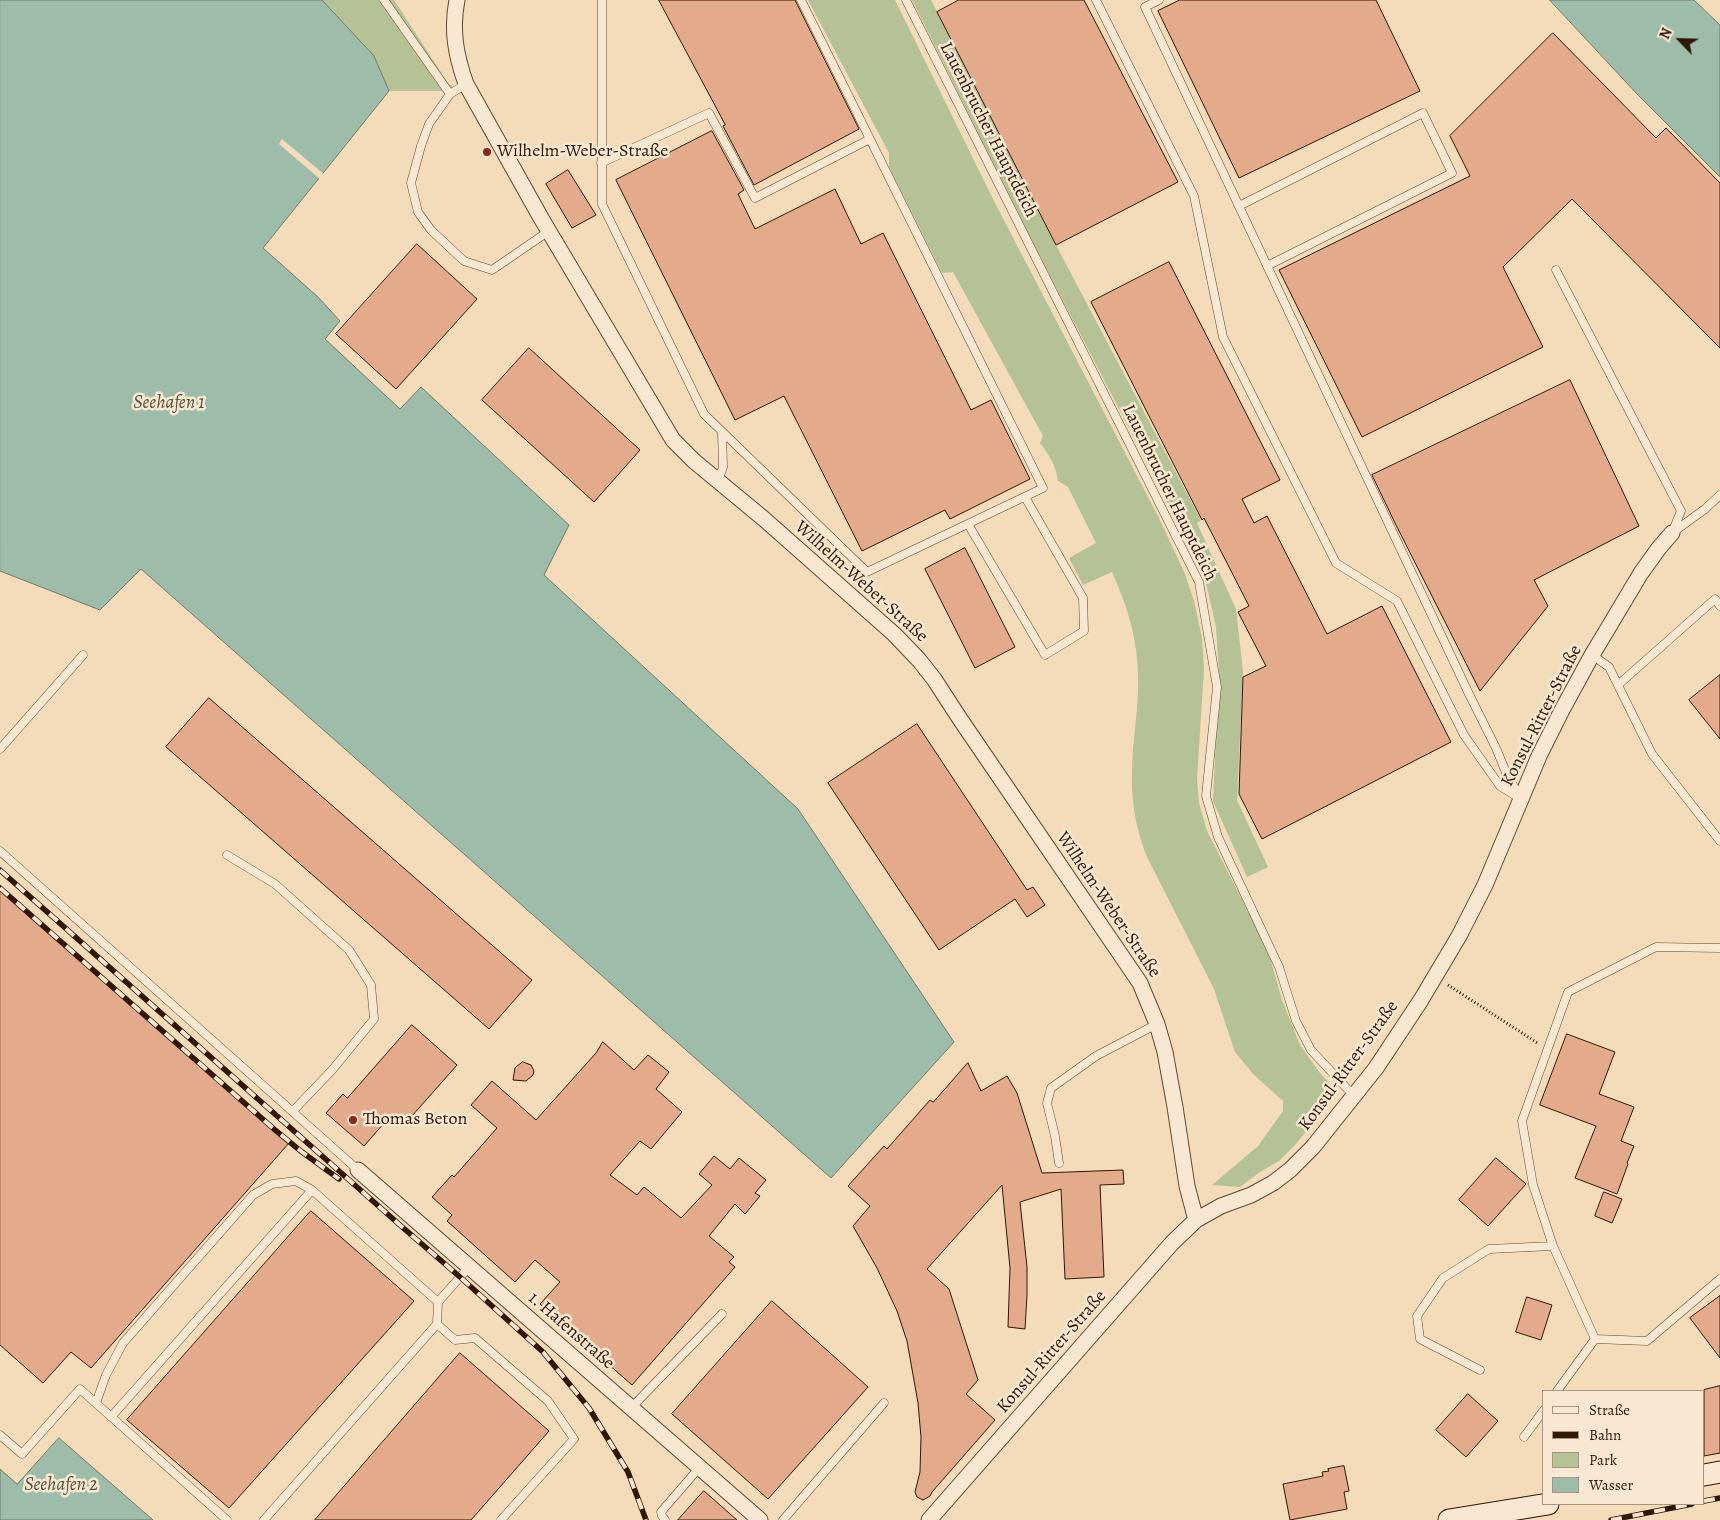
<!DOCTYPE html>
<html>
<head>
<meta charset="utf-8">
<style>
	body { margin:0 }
	#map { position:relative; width:1720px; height:1520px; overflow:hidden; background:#f4dcba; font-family:Alegreya,serif }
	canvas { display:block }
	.legend { position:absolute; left:1542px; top:1390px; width:162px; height:115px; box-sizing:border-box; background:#f8e8d2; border:1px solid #a89480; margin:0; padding:6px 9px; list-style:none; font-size:15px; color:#311605 }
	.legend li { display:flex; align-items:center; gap:10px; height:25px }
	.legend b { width:25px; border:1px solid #a89480 }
	.north { position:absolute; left:1655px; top:15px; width:50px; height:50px; -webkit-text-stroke:4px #f8e8d2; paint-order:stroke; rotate:294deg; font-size:14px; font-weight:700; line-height:20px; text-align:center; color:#311605 }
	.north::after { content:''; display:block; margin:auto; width:18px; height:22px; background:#311605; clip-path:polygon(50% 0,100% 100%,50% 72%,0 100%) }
</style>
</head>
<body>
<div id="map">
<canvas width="1720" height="1520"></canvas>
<ul class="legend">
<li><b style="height:6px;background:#f8e8d2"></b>Straße</li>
<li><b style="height:6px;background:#311605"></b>Bahn</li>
<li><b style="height:14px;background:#b5c295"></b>Park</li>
<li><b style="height:14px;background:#9dbcaa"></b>Wasser</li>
</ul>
<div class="north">N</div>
</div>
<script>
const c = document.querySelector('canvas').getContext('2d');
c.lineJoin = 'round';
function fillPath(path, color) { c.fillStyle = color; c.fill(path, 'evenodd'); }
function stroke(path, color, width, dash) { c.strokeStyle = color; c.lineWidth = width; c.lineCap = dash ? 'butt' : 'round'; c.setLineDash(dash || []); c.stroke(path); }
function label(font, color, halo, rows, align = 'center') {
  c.font = font + ' Alegreya,serif'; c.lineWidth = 5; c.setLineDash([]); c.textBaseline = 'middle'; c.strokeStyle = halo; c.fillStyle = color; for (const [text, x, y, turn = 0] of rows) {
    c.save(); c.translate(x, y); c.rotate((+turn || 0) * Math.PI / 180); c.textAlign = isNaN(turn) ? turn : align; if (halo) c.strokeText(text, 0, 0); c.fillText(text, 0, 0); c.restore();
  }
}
const green = new Path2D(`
	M 322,0 L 394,0 L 448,83 L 458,91 L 389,91 L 374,56 Z
	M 808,0 L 895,0 L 995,203 L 1159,518 L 1185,574 L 1194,601 L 1202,638 L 1204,669 L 1197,779 L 1199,803 L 1207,831 L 1268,951 L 1282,1000 L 1300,1045 L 1320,1073 L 1336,1090 L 1333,1094 L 1335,1096 L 1295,1145 L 1279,1161 L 1260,1172 L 1240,1187 L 1212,1185 L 1258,1146 L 1283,1111 L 1283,1101 L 1253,1074 L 1235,1052 L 1214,989 L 1147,857 C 1136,830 1131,802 1132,772 C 1132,741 1139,709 1138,677 C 1138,640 1127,605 1112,572 L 1083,585 L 1069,558 L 1096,543 L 1068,487 L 1058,481 C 1056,465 1049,455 1040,443 L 1043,436 L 953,272 L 942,273 L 889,167 L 889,153 Z
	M 912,0 L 931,0 L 1056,245 L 1201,520 L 1197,523 L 1236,609 L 1243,671 L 1237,800 L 1268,867 L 1247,877 L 1213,801 L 1219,672 L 1216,627 L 1207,587 L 1188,542 L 1032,241 Z`);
const water = new Path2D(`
	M 0,0 L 322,0 L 374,56 L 389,91 L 263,248 L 318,297 L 340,321 L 325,339 L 400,409 L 421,387 L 569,525 L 544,575 L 798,809 L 954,1042 L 831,1178 L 141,569 L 100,610 L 0,571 Z
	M 1550,0 L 1694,0 L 1720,25 L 1720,177 L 1637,94 Z
	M 59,1438 L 153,1520 L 0,1520 L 0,1469 L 17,1484 Z`);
const pier = new Path2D(`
	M 282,139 L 325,175 L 321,180 L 279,144 Z`);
const building = new Path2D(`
	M 659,0 L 795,0 L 859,129 L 754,185 L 723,126 L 725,125 Z
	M 959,0 L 1084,0 L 1178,182 L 1056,245 L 937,12 Z
	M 1180,0 L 1376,0 L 1420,91 L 1239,178 L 1158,11 Z
	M 1553,33 L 1656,138 L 1666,128 L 1720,183 L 1720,348 L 1572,199 L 1503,267 L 1543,347 L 1362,437 L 1279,270 L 1470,176 L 1450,136 Z
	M 712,131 L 744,190 L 738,194 L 755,229 L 835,189 L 861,244 L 883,233 L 971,410 L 991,400 L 1030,479 L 950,519 L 945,510 L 862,551 L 784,396 L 735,420 L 616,180 Z
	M 568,170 L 596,215 L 572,228 L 546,184 Z
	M 417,244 L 477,299 L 396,389 L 336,334 Z
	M 1169,262 L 1280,480 L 1242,499 L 1254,523 L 1267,516 L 1327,634 L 1382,606 L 1451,742 L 1262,839 L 1239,794 L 1243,677 L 1266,666 L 1238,612 L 1249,606 L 1204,518 L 1202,520 L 1091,302 Z
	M 529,348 L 640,450 L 594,502 L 482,400 Z
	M 1570,380 L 1639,526 L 1534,580 L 1548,606 L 1480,691 L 1395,523 L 1372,475 Z
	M 965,548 L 1015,647 L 975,668 L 925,569 Z
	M 1720,675 L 1720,739 L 1689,700 Z
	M 209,698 L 532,980 L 489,1029 L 166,747 Z
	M 917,724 L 1027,890 L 1033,887 L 1045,905 L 1027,917 L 1015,899 L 939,950 L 828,783 Z
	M 0,889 L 289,1143 L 91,1368 L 71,1352 L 43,1383 L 0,1345 Z
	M 412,1025 L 457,1065 L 404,1125 L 392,1114 L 364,1146 L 326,1113 L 343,1094 L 347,1098 Z
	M 1567,1034 L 1615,1052 L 1599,1094 L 1634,1107 L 1621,1141 L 1634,1146 L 1627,1163 L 1628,1164 L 1617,1194 L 1575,1178 L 1596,1126 L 1540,1105 Z
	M 603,1042 L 634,1070 L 648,1055 L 669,1072 L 656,1089 L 682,1112 L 651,1149 L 640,1141 L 610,1175 L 637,1195 L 644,1187 L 681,1218 L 712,1185 L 699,1174 L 714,1156 L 730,1169 L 739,1158 L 766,1180 L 755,1193 L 760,1196 L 745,1214 L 735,1204 L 709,1236 L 734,1257 L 729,1262 L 735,1267 L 632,1385 L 540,1304 L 560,1282 L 535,1260 L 515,1282 L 447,1221 L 452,1215 L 432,1197 L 452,1175 L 454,1177 L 497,1128 L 471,1105 L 492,1081 L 536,1120 L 596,1053 Z
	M 523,1062 L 531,1065 L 534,1071 L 533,1075 L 526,1081 L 513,1080 L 515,1068 Z
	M 968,1063 L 981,1091 L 1007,1076 L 1017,1093 L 1042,1173 L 1123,1170 L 1124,1184 L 1100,1185 L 1104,1277 L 1065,1279 L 1061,1189 L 1020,1202 L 1027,1267 L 1027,1296 L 1025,1329 L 1008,1327 L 1010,1268 L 1002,1185 L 927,1269 L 949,1289 L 978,1380 L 966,1394 L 995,1420 L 932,1492 L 930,1496 L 923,1500 L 917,1497 L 915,1492 L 920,1472 L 921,1437 L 918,1403 L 907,1341 L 897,1311 L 877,1268 L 853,1226 L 870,1206 L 848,1186 L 884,1146 L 887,1149 L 930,1100 L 933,1102 Z
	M 1496,1158 L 1526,1184 L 1488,1226 L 1459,1200 Z
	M 1604,1192 L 1622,1199 L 1612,1223 L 1595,1216 Z
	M 311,1211 L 414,1301 L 229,1508 L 127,1420 Z
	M 1720,1296 L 1720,1358 L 1690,1318 Z
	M 1527,1297 L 1552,1305 L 1541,1340 L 1516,1332 Z
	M 772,1301 L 868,1387 L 768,1499 L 672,1414 Z
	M 460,1353 L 549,1431 L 471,1520 L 315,1520 Z
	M 1720,1386 L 1720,1453 L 1704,1456 L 1704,1390 Z
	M 1468,1394 L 1498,1421 L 1466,1457 L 1436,1430 Z
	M 1344,1466 L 1349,1491 L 1344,1492 L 1347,1509 L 1290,1520 L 1283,1484 L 1323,1476 L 1322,1472 L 1329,1471 L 1328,1469 Z
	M 704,1491 L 737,1520 L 678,1520 Z`);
const path = new Path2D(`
	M 1448,985 L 1539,1044`);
const lane = new Path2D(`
	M 384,0 L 450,94 L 466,84
	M 602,0 L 602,204 L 704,414 L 867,572 L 1043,488 L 801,0
	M 906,0 L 1199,582 L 1217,687 L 1206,796 L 1218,837 L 1279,967 L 1296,1021 L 1311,1050 L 1354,1096
	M 1096,0 L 1194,196 L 1223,337 L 1336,563 L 1397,601 L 1464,735 L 1500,786 L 1521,799
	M 1159,0 L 1145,7 L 1469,694 L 1496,748 L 1507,775 L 1520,797
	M 450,94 L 429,124 L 421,146 L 411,183 L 418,212 L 431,230 L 464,261 L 492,270 L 549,231
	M 601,163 L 709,113 L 755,198 L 870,139
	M 1239,206 L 1423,113 L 1452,173 L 1267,266
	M 1556,270 L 1681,511 L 1672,533
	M 718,481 L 723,467 L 722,432
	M 968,524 L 1045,655 L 1084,631 L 1083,598 L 1025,497
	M 1672,533 L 1705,509 L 1720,495
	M 1592,655 L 1609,667 L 1652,754 L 1720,841
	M 1618,685 L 1715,599 L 1720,606
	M 0,749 L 83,655
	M 0,851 L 358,1170
	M 227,855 L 275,884 L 349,950 L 371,985 L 374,1019 L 333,1069 L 293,1111
	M 1720,948 L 1656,947 L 1568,992 L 1522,1121 L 1533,1185 L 1553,1246 L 1595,1339 L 1647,1341 L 1720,1279
	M 1059,1163 L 1055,1136 L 1047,1103 L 1051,1088 L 1096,1056 L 1157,1024
	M 437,1324 L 455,1340 L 475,1338 L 548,1401 L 574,1439 L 501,1520
	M 1480,1370 L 1420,1339 L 1417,1316 L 1443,1278 L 1489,1249 L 1553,1246
	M 1557,1391 L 1595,1339
	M 96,1403 L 106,1375 L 123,1343 L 253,1195 L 272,1184 L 296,1181 L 312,1190
	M 631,1408 L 722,1314
	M 111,1417 L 312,1190 L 438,1302
	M 0,1435 L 22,1454 L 80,1389 L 227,1520
	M 1524,1437 L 1544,1410
	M 264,1520 L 437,1324 L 438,1302 L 469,1267
	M 665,1520 L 662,1516 L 661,1512 L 699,1468
	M 783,1520 L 884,1403`);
const street = new Path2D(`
	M 457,0 C 451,30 456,56 466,84 L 541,218 L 673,440 L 694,461 L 764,519 L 894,634 L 919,660 L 934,679 L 960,719 L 1140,983 L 1157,1024 L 1165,1052 L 1175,1107 L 1187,1186 L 1196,1220
	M 358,1170 L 760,1520
	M 929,1520 L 1172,1243 L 1196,1220 L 1221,1206 L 1251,1195 L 1273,1183 L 1290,1170 L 1313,1147 L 1376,1068 L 1421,1000 L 1459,936 L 1485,885 L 1539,756 L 1562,710 L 1592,655 L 1641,573 L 1659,548 L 1672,533`);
const secondary = new Path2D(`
	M 1704,1475 L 1720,1472
	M 1449,1520 L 1548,1504`);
const rail = new Path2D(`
	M 0,870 L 401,1226 L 460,1277 L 543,1352 L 589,1408 L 628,1472 L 646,1520
	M 0,888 L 274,1129 L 302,1152 L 339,1179
	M 1704,1501 L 1720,1498
	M 1611,1520 L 1692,1504`);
const markers = [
	[487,152,5,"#8f2418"],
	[353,1120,5,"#8f2418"]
];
const streetNames = [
	["Lauenbrucher Hauptdeich",988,130,63],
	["Lauenbrucher Hauptdeich",1169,493,64],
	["Wilhelm-Weber-Straße",861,582,42],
	["Konsul-Ritter-Straße",1542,716,-63],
	["Wilhelm-Weber-Straße",1108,905,56],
	["Konsul-Ritter-Straße",1349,1066,-54],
	["1. Hafenstraße",571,1331,41],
	["Konsul-Ritter-Straße",1052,1352,-49]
];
const poiNames = [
	["Wilhelm-Weber-Straße",497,152],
	["Thomas Beton",363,1120]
];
const waterNames = [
	["Seehafen 1",169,403],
	["Seehafen 2",61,1485]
];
fillPath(green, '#b5c295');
fillPath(water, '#9dbcaa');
stroke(water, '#727a68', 1);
fillPath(pier, '#f4dcba');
fillPath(building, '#e3ab8b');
stroke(building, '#311605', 1);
stroke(lane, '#624832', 9);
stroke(street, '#624832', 17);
stroke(secondary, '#311605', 23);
stroke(path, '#311605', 3, [1, 2.5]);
stroke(lane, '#f8e8d2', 8);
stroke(street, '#f8e8d2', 15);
stroke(secondary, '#f8e8d2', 21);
stroke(rail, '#311605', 5.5);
stroke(rail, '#f8e8d2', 4, [11]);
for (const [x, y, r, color] of markers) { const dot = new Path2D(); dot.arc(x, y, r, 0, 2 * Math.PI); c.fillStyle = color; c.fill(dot); stroke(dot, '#f8e8d2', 2); }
label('18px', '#311605', '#f8e8d2', streetNames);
label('18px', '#311605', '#f8e8d2', poiNames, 'left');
label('italic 19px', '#57503f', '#f8e8d2', waterNames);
</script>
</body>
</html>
